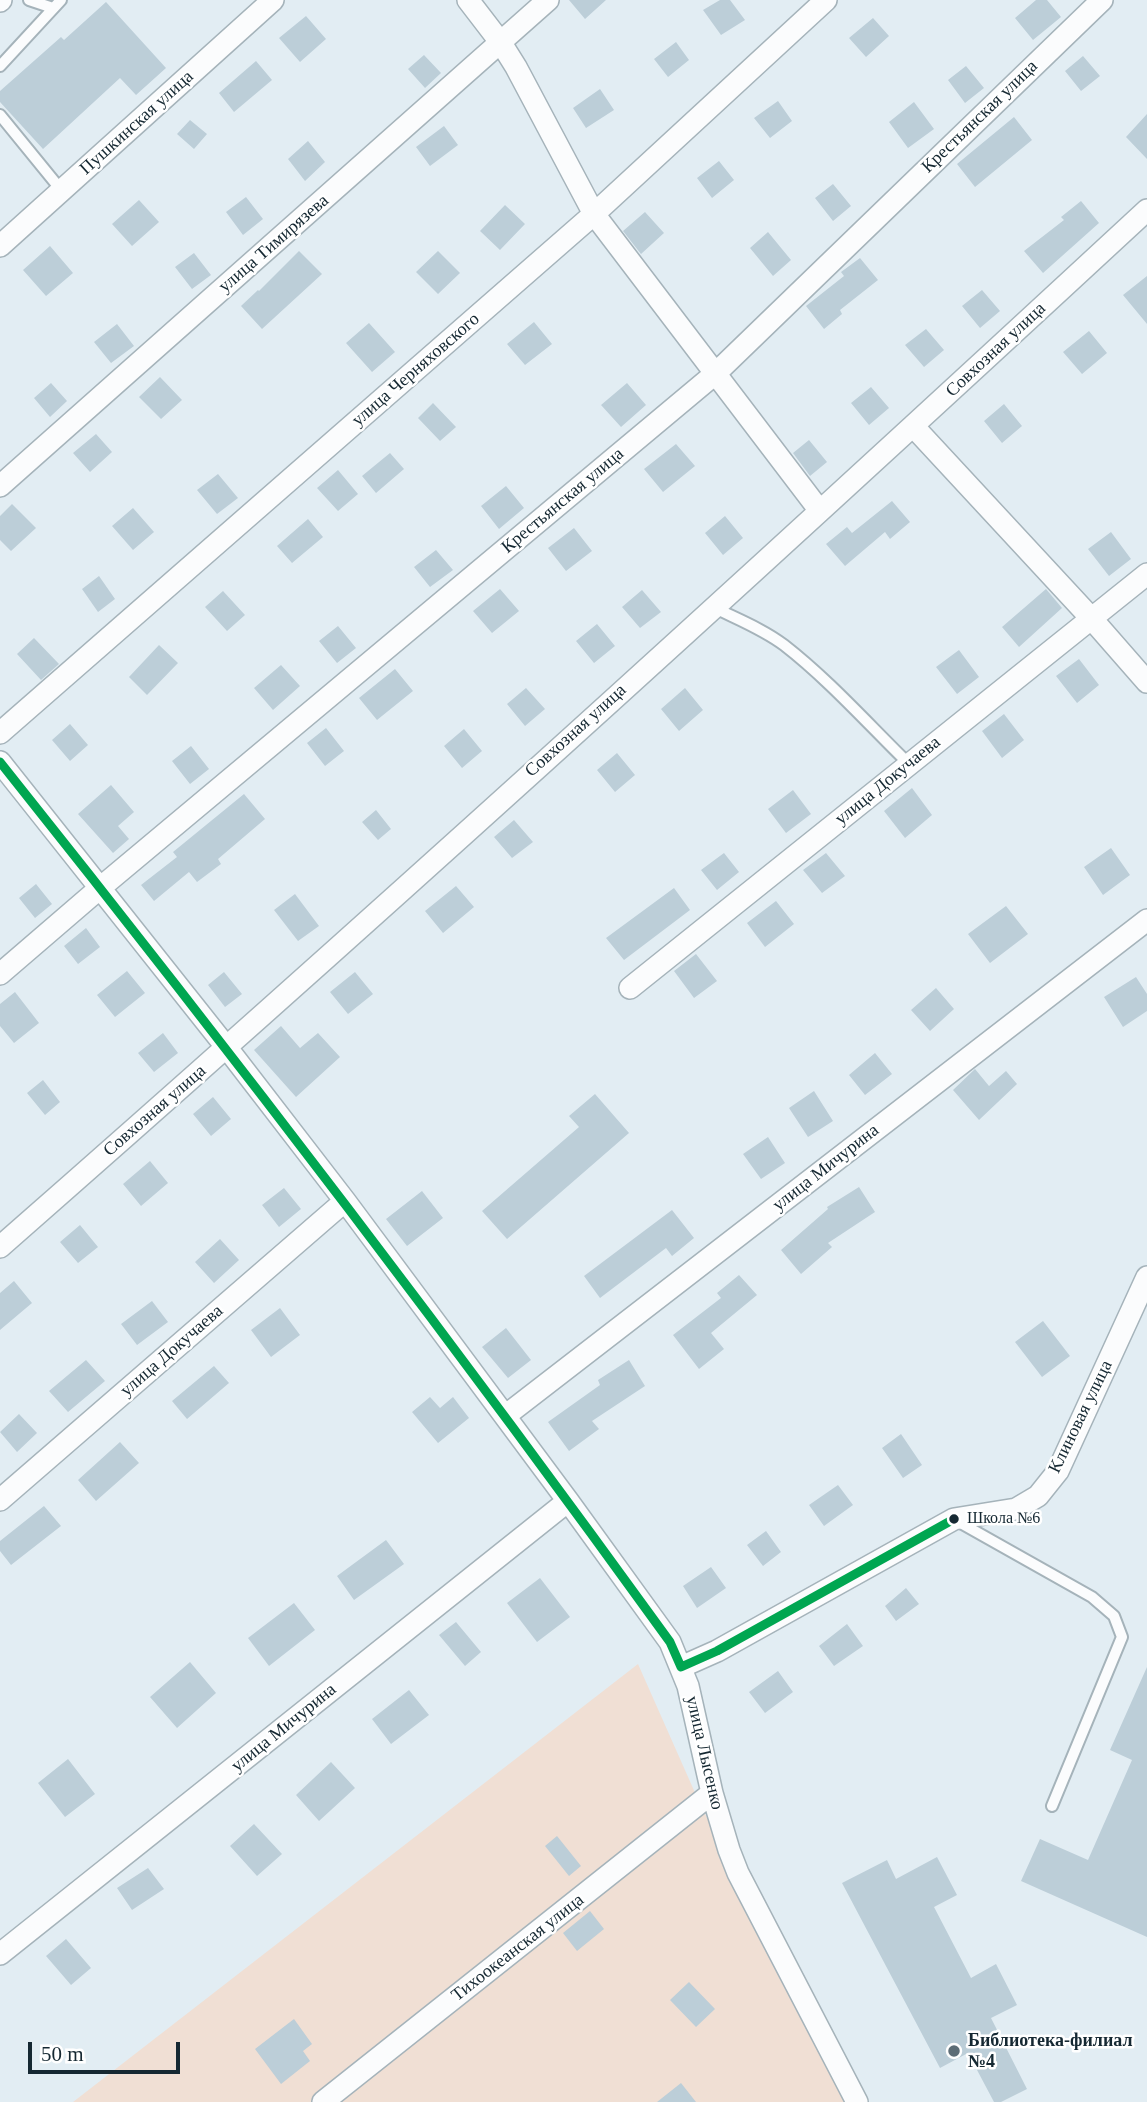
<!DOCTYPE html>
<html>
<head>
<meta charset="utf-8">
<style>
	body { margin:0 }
	#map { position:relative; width:1147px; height:2102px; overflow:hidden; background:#e2edf3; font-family:"Times New Roman",serif }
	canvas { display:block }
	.scale { position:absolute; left:28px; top:2042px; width:152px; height:32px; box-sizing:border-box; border:4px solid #152832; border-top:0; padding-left:9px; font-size:21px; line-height:24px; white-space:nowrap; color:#152832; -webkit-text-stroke:5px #fff; paint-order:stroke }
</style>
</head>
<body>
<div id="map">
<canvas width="1147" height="2102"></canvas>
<div class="scale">50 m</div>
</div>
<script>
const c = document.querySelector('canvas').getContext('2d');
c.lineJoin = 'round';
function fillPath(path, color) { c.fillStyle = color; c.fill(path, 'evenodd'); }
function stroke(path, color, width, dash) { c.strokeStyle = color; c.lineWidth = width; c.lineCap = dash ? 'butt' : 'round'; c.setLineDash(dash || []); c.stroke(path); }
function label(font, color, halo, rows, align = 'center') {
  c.font = font + ' "Times New Roman",serif'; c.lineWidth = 5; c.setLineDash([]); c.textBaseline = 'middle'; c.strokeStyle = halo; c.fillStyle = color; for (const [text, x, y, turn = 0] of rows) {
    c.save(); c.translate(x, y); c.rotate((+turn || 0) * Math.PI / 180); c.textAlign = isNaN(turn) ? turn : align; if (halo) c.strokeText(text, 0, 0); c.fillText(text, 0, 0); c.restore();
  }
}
const green = new Path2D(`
	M 638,1664 L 700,1804 L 852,2102 L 73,2102 Z`);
const building = new Path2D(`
	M 569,0 L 606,0 L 585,19 Z
	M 720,0 L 730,0 L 745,20 L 721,35 L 703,10 Z
	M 1036,0 L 1047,0 L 1061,17 L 1033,40 L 1015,18 Z
	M 106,2 L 166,68 L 136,95 L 120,78 L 43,149 L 0,102 L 0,91 L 61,37 L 64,40 Z
	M 306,16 L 326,39 L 300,62 L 279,38 Z
	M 873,18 L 889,36 L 866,57 L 849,38 Z
	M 676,42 L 689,60 L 668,77 L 654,59 Z
	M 424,55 L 441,73 L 425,88 L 408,69 Z
	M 1083,56 L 1100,76 L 1081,91 L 1065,71 Z
	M 256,61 L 272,80 L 234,112 L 219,93 Z
	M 966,66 L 984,88 L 965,103 L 948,80 Z
	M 600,89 L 614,110 L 586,128 L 573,108 Z
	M 778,101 L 792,121 L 770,138 L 754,118 Z
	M 914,102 L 934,129 L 908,148 L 889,122 Z
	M 1147,114 L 1147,159 L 1126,137 Z
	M 1014,117 L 1032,140 L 975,187 L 957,164 Z
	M 190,120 L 207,134 L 194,149 L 177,134 Z
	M 444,126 L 458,145 L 430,166 L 416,147 Z
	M 308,141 L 325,162 L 305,181 L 288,159 Z
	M 719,161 L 734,180 L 712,198 L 697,178 Z
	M 833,184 L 851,206 L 833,221 L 815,198 Z
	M 246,197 L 263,219 L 243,235 L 226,212 Z
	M 139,200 L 159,222 L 132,246 L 112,224 Z
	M 1081,201 L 1099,223 L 1043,273 L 1024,251 L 1064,220 L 1061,217 Z
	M 505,205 L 525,224 L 500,250 L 480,231 Z
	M 645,212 L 664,233 L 641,254 L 623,231 Z
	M 768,232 L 791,260 L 773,276 L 750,248 Z
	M 50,246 L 73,273 L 46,296 L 23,270 Z
	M 299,251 L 322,274 L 262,329 L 241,306 L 258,290 L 259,291 Z
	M 438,251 L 460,273 L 438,294 L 416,272 Z
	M 194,253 L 211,275 L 192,289 L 175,267 Z
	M 860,258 L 878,280 L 840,310 L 842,314 L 824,329 L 806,306 L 844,276 L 841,272 Z
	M 1147,276 L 1147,324 L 1123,295 Z
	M 982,290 L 1000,311 L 980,328 L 962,306 Z
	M 534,322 L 552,344 L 525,365 L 507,344 Z
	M 369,323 L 395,352 L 372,372 L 346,343 Z
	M 117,324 L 134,346 L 111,363 L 94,342 Z
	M 926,329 L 944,350 L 924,367 L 905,345 Z
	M 1089,331 L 1107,353 L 1082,374 L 1063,352 Z
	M 160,377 L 182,400 L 161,419 L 139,397 Z
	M 51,383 L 67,401 L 50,417 L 34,398 Z
	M 627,383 L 646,405 L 621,427 L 601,405 Z
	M 871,387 L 889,408 L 869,425 L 851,403 Z
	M 433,403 L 456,427 L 440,441 L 418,418 Z
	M 1004,404 L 1022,426 L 1002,443 L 984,421 Z
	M 96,434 L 112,452 L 90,472 L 73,453 Z
	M 809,440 L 827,462 L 810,476 L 793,453 Z
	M 676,444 L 695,466 L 663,492 L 644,469 Z
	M 390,453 L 404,469 L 376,493 L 362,476 Z
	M 338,470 L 358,494 L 338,511 L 317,488 Z
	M 218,474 L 238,498 L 217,514 L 197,490 Z
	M 506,486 L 524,508 L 499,529 L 481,506 Z
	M 892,501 L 910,522 L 890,539 L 885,532 L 845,566 L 826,544 L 847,527 L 852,533 Z
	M 12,504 L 36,528 L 11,551 L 0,540 L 0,516 Z
	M 133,508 L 154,532 L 133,550 L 112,526 Z
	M 725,516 L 743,538 L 723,555 L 705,533 Z
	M 308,519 L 323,537 L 292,563 L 277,546 Z
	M 574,528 L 592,551 L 566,571 L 548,548 Z
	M 1111,532 L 1131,559 L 1109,576 L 1088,549 Z
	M 436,550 L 453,570 L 430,587 L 414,567 Z
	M 99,576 L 115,599 L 98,612 L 82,589 Z
	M 500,589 L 519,611 L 492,633 L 473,611 Z
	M 1046,589 L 1062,608 L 1019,647 L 1002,627 Z
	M 642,590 L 661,612 L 640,628 L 622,607 Z
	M 223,591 L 245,615 L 227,631 L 205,607 Z
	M 597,624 L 615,646 L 594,663 L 576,641 Z
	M 338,626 L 356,648 L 337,663 L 319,641 Z
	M 34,638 L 59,664 L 41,680 L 17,654 Z
	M 159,645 L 178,663 L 147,695 L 129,677 Z
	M 959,650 L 979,677 L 957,694 L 936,667 Z
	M 1079,659 L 1099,685 L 1077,703 L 1056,676 Z
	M 281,665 L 300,686 L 273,710 L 254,688 Z
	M 395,669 L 413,691 L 377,720 L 359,698 Z
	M 526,688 L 545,709 L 525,726 L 507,704 Z
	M 685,688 L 703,710 L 679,731 L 661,709 Z
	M 1004,714 L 1024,740 L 1002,758 L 982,731 Z
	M 70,724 L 88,745 L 70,761 L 52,740 Z
	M 326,728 L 344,751 L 325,766 L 307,743 Z
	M 464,729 L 482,751 L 462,768 L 444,746 Z
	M 191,746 L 209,769 L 190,784 L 172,761 Z
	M 617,753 L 635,775 L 615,792 L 597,770 Z
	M 111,785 L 134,812 L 118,826 L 129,839 L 113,853 L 78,814 Z
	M 912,788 L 932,815 L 905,838 L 884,811 Z
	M 793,790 L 811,814 L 786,833 L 768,809 Z
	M 244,794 L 265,819 L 218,859 L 221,864 L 197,882 L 189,872 L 154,901 L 141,885 L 177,857 L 173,852 Z
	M 376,810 L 391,829 L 378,840 L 362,822 Z
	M 514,820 L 533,842 L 512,858 L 494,837 Z
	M 1111,848 L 1130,875 L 1103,895 L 1084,867 Z
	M 724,853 L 739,872 L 717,890 L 701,870 Z
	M 826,853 L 845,876 L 822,893 L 803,870 Z
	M 36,884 L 52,904 L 35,918 L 19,898 Z
	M 456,886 L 474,907 L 443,933 L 425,911 Z
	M 674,888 L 690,910 L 624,960 L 606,938 Z
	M 295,894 L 319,926 L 298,941 L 274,910 Z
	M 776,901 L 794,924 L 765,947 L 747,923 Z
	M 1006,906 L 1028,934 L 990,963 L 968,934 Z
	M 86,928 L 100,947 L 78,964 L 64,946 Z
	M 696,954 L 717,981 L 694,998 L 674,971 Z
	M 127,971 L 145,993 L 115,1017 L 97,995 Z
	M 224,972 L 242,994 L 225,1007 L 208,985 Z
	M 355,972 L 373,994 L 348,1014 L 330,992 Z
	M 1136,977 L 1147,994 L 1147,1011 L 1123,1027 L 1104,997 Z
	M 936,988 L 954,1009 L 930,1031 L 911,1010 Z
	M 15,992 L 39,1023 L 14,1043 L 0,1026 L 0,1004 Z
	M 281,1026 L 300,1048 L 318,1033 L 340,1057 L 296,1097 L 254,1050 Z
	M 163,1033 L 178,1053 L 154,1072 L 138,1053 Z
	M 875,1053 L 892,1074 L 865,1095 L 849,1075 Z
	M 975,1069 L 989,1086 L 1006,1071 L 1017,1084 L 979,1120 L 953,1090 Z
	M 43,1080 L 60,1102 L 45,1115 L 27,1093 Z
	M 814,1091 L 833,1121 L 808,1137 L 789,1108 Z
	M 595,1094 L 629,1133 L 507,1239 L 482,1211 L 579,1127 L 569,1116 Z
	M 213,1097 L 231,1119 L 211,1136 L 193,1114 Z
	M 768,1137 L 785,1163 L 761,1179 L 743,1154 Z
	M 150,1161 L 168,1183 L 141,1206 L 123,1184 Z
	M 859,1187 L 875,1212 L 828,1243 L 832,1247 L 801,1274 L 781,1250 L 828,1209 L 827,1207 Z
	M 284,1188 L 301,1209 L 279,1227 L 262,1205 Z
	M 422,1191 L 443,1218 L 407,1246 L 386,1219 Z
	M 672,1210 L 694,1238 L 672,1256 L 666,1248 L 600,1298 L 584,1276 Z
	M 80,1225 L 98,1247 L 78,1263 L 60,1242 Z
	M 220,1239 L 239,1260 L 214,1283 L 195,1262 Z
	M 739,1275 L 757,1295 L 711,1333 L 724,1349 L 699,1369 L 673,1335 L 721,1298 L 717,1293 Z
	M 14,1281 L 32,1303 L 0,1330 L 0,1293 Z
	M 152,1301 L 168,1322 L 137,1345 L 121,1324 Z
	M 280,1308 L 300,1335 L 271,1357 L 251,1330 Z
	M 1043,1321 L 1070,1356 L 1042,1377 L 1015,1342 Z
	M 506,1328 L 531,1360 L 508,1378 L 482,1347 Z
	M 86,1360 L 105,1381 L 68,1412 L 49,1391 Z
	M 629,1360 L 645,1386 L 592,1421 L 599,1429 L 569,1451 L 548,1422 L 600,1385 L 598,1380 Z
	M 214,1366 L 229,1383 L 187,1419 L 172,1401 Z
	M 430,1397 L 440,1408 L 453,1397 L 469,1418 L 438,1443 L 412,1412 Z
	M 19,1414 L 37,1433 L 17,1452 L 0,1432 Z
	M 901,1434 L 922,1465 L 903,1478 L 882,1448 Z
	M 120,1442 L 139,1463 L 96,1501 L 78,1480 Z
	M 838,1485 L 853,1505 L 824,1526 L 809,1505 Z
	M 44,1506 L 61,1526 L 11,1565 L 0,1551 L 0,1541 Z
	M 766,1531 L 781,1552 L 763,1566 L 747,1545 Z
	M 386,1540 L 404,1564 L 354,1600 L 337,1576 Z
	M 711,1567 L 726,1588 L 697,1608 L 683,1586 Z
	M 540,1578 L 570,1617 L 537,1642 L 507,1603 Z
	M 906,1588 L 919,1604 L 896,1621 L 885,1606 Z
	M 294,1603 L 315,1630 L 269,1666 L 248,1638 Z
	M 456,1622 L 481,1652 L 465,1666 L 439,1635 Z
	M 847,1624 L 863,1646 L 834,1666 L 819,1646 Z
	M 190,1662 L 216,1693 L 177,1728 L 150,1697 Z
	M 1147,1667 L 1147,1937 L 1021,1881 L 1040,1839 L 1088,1860 L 1132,1760 L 1110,1750 Z
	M 778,1671 L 793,1692 L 765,1713 L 749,1692 Z
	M 409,1690 L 429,1715 L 391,1744 L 372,1719 Z
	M 68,1759 L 95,1794 L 65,1817 L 38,1783 Z
	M 331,1762 L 355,1788 L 319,1821 L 296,1795 Z
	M 254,1824 L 282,1854 L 257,1876 L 230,1846 Z
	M 557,1836 L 581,1866 L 569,1876 L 545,1846 Z
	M 937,1857 L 957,1895 L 934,1907 L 971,1978 L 996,1964 L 1017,2005 L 991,2018 L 1027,2089 L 1001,2102 L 994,2102 L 968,2053 L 940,2068 L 842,1883 L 887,1860 L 896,1879 Z
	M 148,1868 L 164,1889 L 132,1910 L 117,1888 Z
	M 590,1911 L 604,1929 L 577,1951 L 563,1933 Z
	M 66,1939 L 91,1968 L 71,1985 L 46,1956 Z
	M 689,1982 L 715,2009 L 696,2027 L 670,2000 Z
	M 294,2019 L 312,2044 L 303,2051 L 310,2061 L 281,2084 L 255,2049 Z
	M 681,2083 L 696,2102 L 657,2102 Z`);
const service = new Path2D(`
	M 29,0 L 53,8
	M 0,66 L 61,0
	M 0,115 L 62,191
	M 713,607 C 737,619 763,629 784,645 C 829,680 868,724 909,764
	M 957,1521 L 1092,1597 L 1114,1616 L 1122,1637 L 1052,1806`);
const minor = new Path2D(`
	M 468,0 L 501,43 L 516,67 L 594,214 L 820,511
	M 0,1 L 1,0
	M 0,246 L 273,0
	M 913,426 L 1091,618 L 1147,682
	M 0,486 L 548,0
	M 0,733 L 594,214 L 826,0
	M 0,762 L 227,1048 L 345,1201 L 568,1501 L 670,1642 L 688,1686 L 712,1793 L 729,1850 L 738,1873 L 857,2102
	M 0,974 L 100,888 L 716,373 L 1102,0
	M 630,988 L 1147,574
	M 0,1247 C 388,907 769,560 1147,210
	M 505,1416 L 1147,920
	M 0,1500 L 345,1201
	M 681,1667 L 717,1651 L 954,1519 L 1016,1509 L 1038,1496 L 1058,1471 L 1147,1277
	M 0,1954 L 568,1501
	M 323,2102 L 712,1793`);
const bus1 = new Path2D(`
	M 0,762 C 230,1050 454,1343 670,1642 L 681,1667
	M 681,1667 L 717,1651 L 954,1519`);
const markers = [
	[954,1519,6,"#152832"],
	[954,2051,7,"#5d6d76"]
];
const busNames = [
	["Школа №6",967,1519]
];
const streetNames = [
	["Крестьянская улица",980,117,-44],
	["Пушкинская улица",137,123,-42],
	["улица Тимирязева",274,244,-41],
	["Совхозная улица",996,350,-43],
	["улица Черняховского",416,370,-41],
	["Крестьянская улица",563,501,-40],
	["Совхозная улица",576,731,-42],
	["улица Докучаева",888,781,-39],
	["Совхозная улица",155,1111,-41],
	["улица Мичурина",826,1168,-38],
	["улица Докучаева",172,1351,-41],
	["Клиновая улица",1081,1417,-64],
	["улица Мичурина",284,1728,-39],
	["улица Лысенко",704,1753,77],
	["Тихоокеанская улица",518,1948,-38]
];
const poiNames = [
	["Библиотека-филиал",968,2041],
	["№4",968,2062]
];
fillPath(green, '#f0dfd4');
fillPath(building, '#bcced8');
stroke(service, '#a5b3ba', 14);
stroke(minor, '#a5b3ba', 24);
stroke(service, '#fbfcfd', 10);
stroke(minor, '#fbfcfd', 21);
stroke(bus1, '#00a651', 9);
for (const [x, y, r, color] of markers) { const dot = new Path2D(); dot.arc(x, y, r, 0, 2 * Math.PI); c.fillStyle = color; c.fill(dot); stroke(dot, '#fff', 2.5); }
label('16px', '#152832', '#fff', busNames, 'left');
label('18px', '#152832', '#fff', streetNames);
label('bold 18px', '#152832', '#fff', poiNames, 'left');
</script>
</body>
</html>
